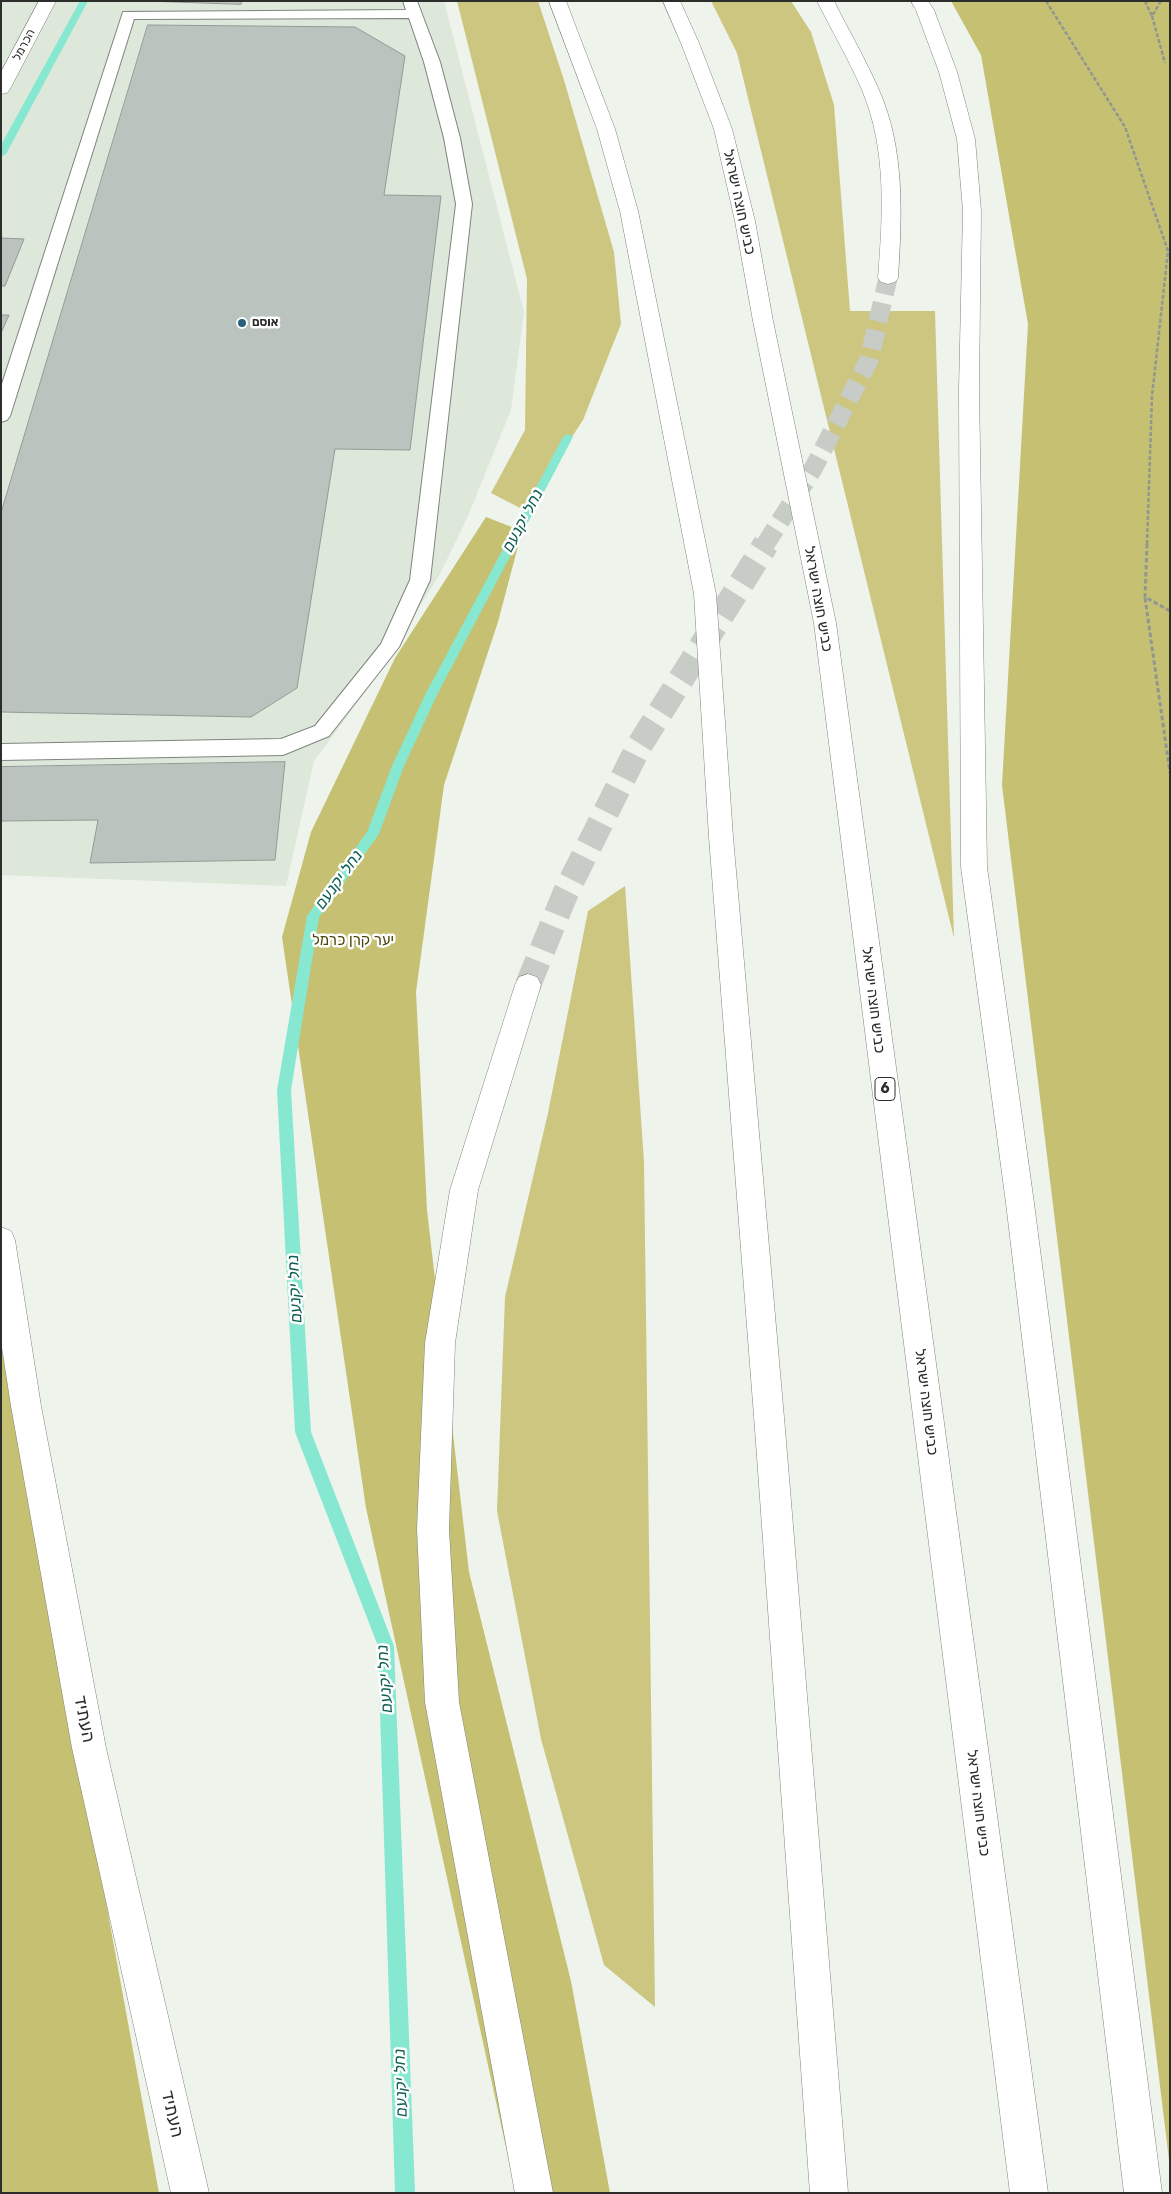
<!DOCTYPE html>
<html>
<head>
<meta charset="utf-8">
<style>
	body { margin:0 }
	#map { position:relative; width:1171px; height:2194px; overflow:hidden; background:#eef3ec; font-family:Rubik,sans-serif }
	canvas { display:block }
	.frame { position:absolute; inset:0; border:2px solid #2c2e2c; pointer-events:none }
</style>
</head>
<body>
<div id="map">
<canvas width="1171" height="2194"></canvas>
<div class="frame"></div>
</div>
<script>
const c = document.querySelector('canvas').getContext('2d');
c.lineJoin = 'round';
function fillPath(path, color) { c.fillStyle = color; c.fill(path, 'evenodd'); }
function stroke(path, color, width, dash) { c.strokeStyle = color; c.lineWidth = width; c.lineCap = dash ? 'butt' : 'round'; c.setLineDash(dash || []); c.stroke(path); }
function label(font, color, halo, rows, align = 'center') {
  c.font = font + ' Rubik,"Noto Sans Hebrew",sans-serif'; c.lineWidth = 5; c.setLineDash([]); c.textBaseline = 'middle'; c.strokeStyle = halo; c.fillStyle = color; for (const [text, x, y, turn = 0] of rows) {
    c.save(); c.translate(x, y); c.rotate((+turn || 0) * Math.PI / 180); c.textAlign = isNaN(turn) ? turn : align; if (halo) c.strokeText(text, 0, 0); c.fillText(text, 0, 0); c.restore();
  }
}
const built = new Path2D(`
	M 1,1 L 444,1 L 524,312 L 511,410 L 468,516 L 440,574 L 369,687 L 314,761 L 286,886 L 1,875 Z`);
const green = new Path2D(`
	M 457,1 L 538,1 L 564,80 L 614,252 L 621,324 L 583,420 L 524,510 L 491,493 L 525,430 L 527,279 Z
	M 711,1 L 791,1 L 811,32 L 834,105 L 850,311 L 935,311 L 954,938 L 737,53 Z
	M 625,886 L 644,1162 L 655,2007 L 604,1965 L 541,1739 L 497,1511 L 505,1297 L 548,1113 L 588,911 Z`);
const forest = new Path2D(`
	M 951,1 L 1170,1 L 1170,2168 L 1002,785 L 1028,324 L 981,55 Z
	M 486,517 L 522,531 L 498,622 L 444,785 L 416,992 L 427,1210 L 469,1572 L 571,1981 L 610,2193 L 516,2193 L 366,1508 L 282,937 L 311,832 L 395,658 Z
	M 1,1311 L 42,1551 L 159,2193 L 1,2193 Z`);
const stream = new Path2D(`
	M 80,1 L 88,1 L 6,154 L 1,157 L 1,145 Z
	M 568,434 L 573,437 L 438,693 L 404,766 L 379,834 L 319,917 L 291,1090 L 311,1432 L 394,1646 L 415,2193 L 395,2193 L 378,1646 L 295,1432 L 277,1090 L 307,916 L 367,832 L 392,766 L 426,693 L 563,437 Z`);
const building = new Path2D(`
	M 146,1 L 242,1 L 241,4 Z
	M 148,25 L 355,27 L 405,56 L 384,195 L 441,196 L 410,450 L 335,449 L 297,688 L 251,717 L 1,712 L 1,513 Z
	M 1,238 L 24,239 L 5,286 L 1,286 Z
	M 1,315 L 9,315 L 1,333 Z
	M 285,762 L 275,860 L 90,863 L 98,820 L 1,821 L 1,767 Z`);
const highwayTunnelFar1 = new Path2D(`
	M 765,545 L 813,469 L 869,360 L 888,278`);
const highwayTunnel = new Path2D(`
	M 528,985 L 566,892 L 639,746 L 766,544`);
const pathFar1 = new Path2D(`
	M 1046,1 L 1125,127 L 1168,251 L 1152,396 L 1147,545
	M 1145,1 L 1152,16 L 1161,1
	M 1152,16 L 1165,63`);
const path = new Path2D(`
	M 1147,544 L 1145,597 L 1170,611
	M 1145,598 L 1170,773`);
const lane = new Path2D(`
	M 403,1 L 417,1 L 440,62 L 460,138 L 472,204 L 430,580 L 399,647 L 329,736 L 283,755 L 1,760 L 1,744 L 281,739 L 315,726 L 381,644 L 410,580 L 456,204 L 444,138 L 424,62 L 409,18 L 134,19 L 10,416 L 7,420 L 1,422 L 1,387 L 123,12 L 406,10 Z`);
const street = new Path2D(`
	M 39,1 L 56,1 L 10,89 L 7,93 L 1,94 L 1,72 Z
	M 1,1227 L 11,1231 L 15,1240 L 41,1406 L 106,1748 L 209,2193 L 171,2193 L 72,1748 L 11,1406 L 1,1341 Z`);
const highway = new Path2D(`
	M 549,1 L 566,1 L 615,129 L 638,211 L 716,594 L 733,837 L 785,1429 L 848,2193 L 810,2193 L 755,1429 L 709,837 L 694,594 L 620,211 L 597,129 Z
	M 663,1 L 680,1 L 699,43 L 732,129 L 755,221 L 773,321 L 836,623 L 1048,2193 L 1010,2193 L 814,623 L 753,321 L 735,221 L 714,129 L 681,43 Z
	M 817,1 L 834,1 C 849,31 866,60 879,90 C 905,149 902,215 898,278 L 895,282 L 888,284 L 881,282 L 878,278 C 883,215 887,149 862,90 C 849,60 832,31 817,1 Z
	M 911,1 L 928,1 L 934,10 L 957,72 L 975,139 L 981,211 L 979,390 L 987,867 L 1034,1203 L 1162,2193 L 1124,2193 L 1006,1203 L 961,867 L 959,390 L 963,211 L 957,139 L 939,72 L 916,10 Z
	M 528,974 L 537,977 L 541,985 L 478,1190 L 455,1343 L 449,1529 L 459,1702 L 553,2193 L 515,2193 L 425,1702 L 417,1529 L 425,1343 L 450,1190 L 515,985 L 519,977 Z`);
const markers = [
	[242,323,5,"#28617b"]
];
const farStreetnames = [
	["הכרמל",24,45,-62]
];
const farPoinames = [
	["אוסם",252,323]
];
const shields = [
	[885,1089,20]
];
const shieldNames = [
	["6",885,1089]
];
const streetNames = [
	["כביש חוצה ישראל",739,202,78],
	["כביש חוצה ישראל",818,599,80],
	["כביש חוצה ישראל",873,1000,83],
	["כביש חוצה ישראל",926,1402,83],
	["כביש חוצה ישראל",978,1803,83]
];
const parkNames = [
	["יער קרן כרמל",353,941]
];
const waterNames = [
	["נחל יקנעם",523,521,-62],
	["נחל יקנעם",339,880,-54],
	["נחל יקנעם",295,1289,-93],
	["נחל יקנעם",385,1679,-94],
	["נחל יקנעם",401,2083,-92]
];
const nearStreetnames = [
	["העתיד",84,1719,79],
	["העתיד",172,2114,77]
];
fillPath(built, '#dde7da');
fillPath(green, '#ccc681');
fillPath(forest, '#c6c073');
fillPath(stream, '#86e8d1');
fillPath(building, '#bbc3be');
stroke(building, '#949b97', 1);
stroke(highwayTunnelFar1, '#c7ccc6', 19, [19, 9]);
stroke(highwayTunnel, '#c7ccc6', 26, [26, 12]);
stroke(lane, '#7f847e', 2);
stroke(street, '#7f847e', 1);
stroke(highway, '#7f847e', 1);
stroke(pathFar1, '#929691', 2.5, [4, 2]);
stroke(path, '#929691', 3, [4.5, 2.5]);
fillPath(lane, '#fff');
fillPath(street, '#fff');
fillPath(highway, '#fff');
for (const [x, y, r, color] of markers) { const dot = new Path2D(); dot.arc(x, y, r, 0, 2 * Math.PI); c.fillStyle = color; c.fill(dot); stroke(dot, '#fff', 2); }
label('12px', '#2c2e2c', '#fff', farStreetnames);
label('bold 12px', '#2c2e2c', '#fff', farPoinames, 'left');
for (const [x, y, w] of shields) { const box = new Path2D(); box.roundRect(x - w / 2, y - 11.5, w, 23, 4); c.fillStyle = '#fff'; c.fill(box); stroke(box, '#2c2e2c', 1); }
label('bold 14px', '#2c2e2c', null, shieldNames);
label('15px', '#2c2e2c', '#fff', streetNames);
label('15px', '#4b4609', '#fff', parkNames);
label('italic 16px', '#0e6052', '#fff', waterNames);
label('18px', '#2c2e2c', '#fff', nearStreetnames);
</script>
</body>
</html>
